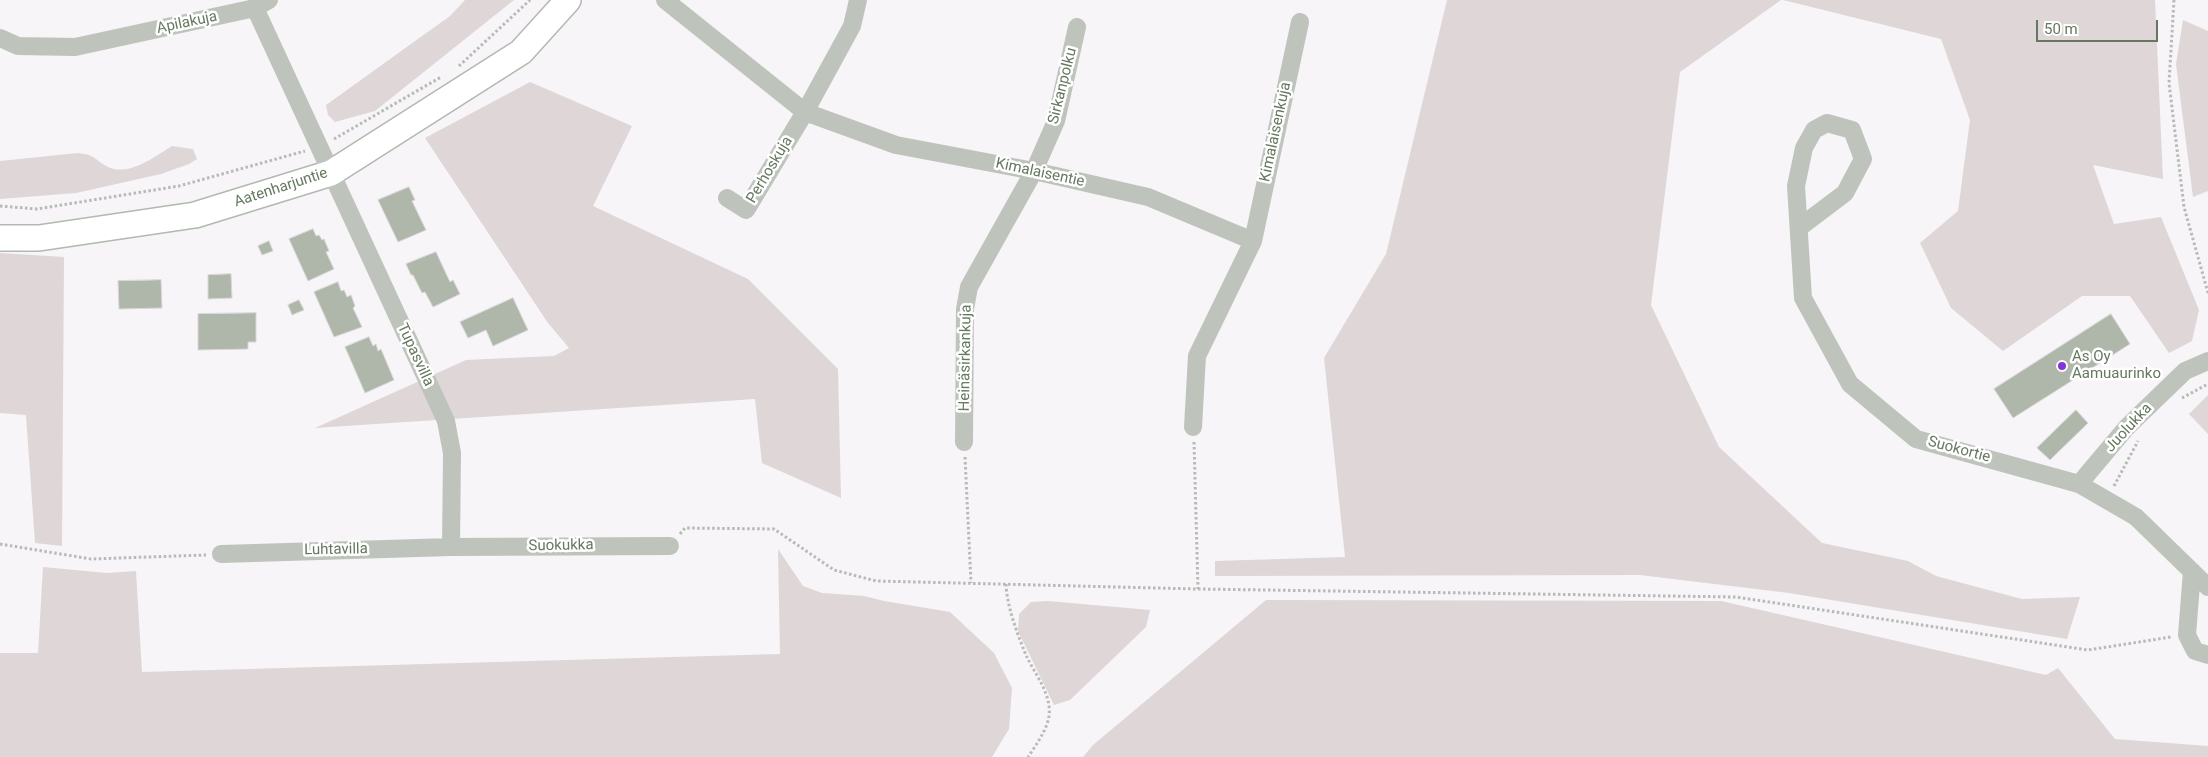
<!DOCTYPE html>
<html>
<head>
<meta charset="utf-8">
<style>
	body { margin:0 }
	#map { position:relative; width:2208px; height:757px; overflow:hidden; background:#f7f5f7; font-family:Roboto,sans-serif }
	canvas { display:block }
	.scale { position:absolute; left:2036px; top:20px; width:122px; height:22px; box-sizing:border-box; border:2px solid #66785f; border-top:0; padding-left:6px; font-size:15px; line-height:18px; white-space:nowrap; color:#66785f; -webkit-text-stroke:4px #fff; paint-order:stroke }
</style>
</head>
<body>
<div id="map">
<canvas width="2208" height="757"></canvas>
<div class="scale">50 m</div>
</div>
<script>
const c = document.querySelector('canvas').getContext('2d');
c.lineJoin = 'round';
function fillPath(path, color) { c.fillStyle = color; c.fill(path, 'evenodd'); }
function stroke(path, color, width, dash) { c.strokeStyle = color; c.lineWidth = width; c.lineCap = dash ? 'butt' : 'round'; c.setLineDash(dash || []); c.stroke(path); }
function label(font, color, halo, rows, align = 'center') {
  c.font = font + ' Roboto,sans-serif'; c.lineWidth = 5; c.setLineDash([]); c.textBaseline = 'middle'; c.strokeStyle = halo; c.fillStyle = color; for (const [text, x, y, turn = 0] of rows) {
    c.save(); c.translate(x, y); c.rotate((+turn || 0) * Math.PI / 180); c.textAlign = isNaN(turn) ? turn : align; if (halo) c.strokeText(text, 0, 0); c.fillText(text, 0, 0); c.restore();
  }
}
const green = new Path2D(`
	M 465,0 L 514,0 L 375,111 L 335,122 L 328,115 L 326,105 L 450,16 Z
	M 1447,0 L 1781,0 L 1680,72 L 1651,305 L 1719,447 L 1822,543 L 1908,561 L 1936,576 L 2022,599 L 2080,597 L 2067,639 L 1789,593 L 1640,575 L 1215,576 L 1215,561 L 1345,557 L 1324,358 L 1386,254 Z
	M 1783,0 L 2155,0 L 2163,179 L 2093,165 L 2114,224 L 2161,217 L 2199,310 L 2192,341 L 2169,353 L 2130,296 L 2082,296 L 2003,351 L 1951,308 L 1920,243 L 1958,211 L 1970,120 L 1941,39 Z
	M 2183,20 L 2208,31 L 2208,191 L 2193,197 L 2176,64 Z
	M 530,82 L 632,126 L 593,206 L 748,279 L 838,369 L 841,498 L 762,463 L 755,399 L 315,428 L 466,360 L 554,356 L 569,348 L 548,323 L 425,138 Z
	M 172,146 L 193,149 L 197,159 L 189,164 L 161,174 L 76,193 L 0,199 L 0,161 L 78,153 C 95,155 93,158 106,166 C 128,178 154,157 172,146 Z
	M 0,253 L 64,257 L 62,546 L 35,543 L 26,415 L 0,413 Z
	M 2208,395 L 2208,434 L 2189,414 Z
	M 778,549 L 803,586 L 822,593 L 864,596 L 884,601 L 950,612 L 994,653 L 1012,688 L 1009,729 L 992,757 L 0,757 L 0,653 L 38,653 L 43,567 L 107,573 L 136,571 L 142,672 L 780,654 Z
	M 1266,600 L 1721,601 L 2046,675 L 2058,668 L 2115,739 L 2208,746 L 2208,757 L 1083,757 L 1093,745 Z
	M 1048,601 L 1150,610 L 1146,627 L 1070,700 L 1054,705 L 1018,631 L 1019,614 L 1031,602 Z`);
const building = new Path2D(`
	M 409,187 L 415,200 L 412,201 L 426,230 L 398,242 L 378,200 Z
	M 313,229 L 316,236 L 319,235 L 322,240 L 324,239 L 329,251 L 326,252 L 334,269 L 308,281 L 289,239 Z
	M 269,241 L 273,251 L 262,255 L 258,246 Z
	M 436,252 L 450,282 L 453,280 L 460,294 L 433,307 L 425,292 L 422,293 L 413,275 L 411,275 L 406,264 Z
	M 231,274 L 232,298 L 208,299 L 208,275 Z
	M 161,280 L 162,308 L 119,309 L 118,281 Z
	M 338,282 L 341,291 L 344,290 L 347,297 L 351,295 L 355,306 L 353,308 L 362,327 L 334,337 L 314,292 Z
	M 513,298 L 528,330 L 493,346 L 486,330 L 468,338 L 460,322 Z
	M 299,300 L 304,310 L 292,315 L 288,305 Z
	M 256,313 L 256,342 L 248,342 L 248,349 L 198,350 L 198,314 Z
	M 2111,314 L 2130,344 L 2013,418 L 1994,389 Z
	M 369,337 L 373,346 L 376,344 L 378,351 L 381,349 L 394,380 L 365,393 L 345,347 Z
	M 2076,410 L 2088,423 L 2050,460 L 2037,448 Z`);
const path = new Path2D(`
	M 2174,0 L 2169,83 L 2184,207 L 2208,293
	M 459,66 L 530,0
	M 334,139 L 441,77
	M 0,206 L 37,209 L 179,186 L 305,151
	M 2182,398 L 2208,384
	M 1194,442 L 1198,589
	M 965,457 L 971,583
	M 2114,486 L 2138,441
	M 680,534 L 685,528 L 774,529 L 834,570 L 876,581 L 1198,589 L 1736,597 L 2088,650 L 2171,637
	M 0,544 L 91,559 L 206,555
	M 1006,584 C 1007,607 1017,633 1026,655 C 1034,673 1052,694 1049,716 C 1047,730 1036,745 1028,757`);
const street = new Path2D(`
	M 665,0 L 805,112 L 896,145 L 1034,171 L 1148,197 L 1253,241 L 1197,356 L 1193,427
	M 255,8 L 446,421 L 452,453 L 451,547
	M 0,38 L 18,46 L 75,47 L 255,8 L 269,0
	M 727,198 L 746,210 L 805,112 L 852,26 L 858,0
	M 1800,227 L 1845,193 L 1863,159 L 1852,130 L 1827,123 L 1814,130 L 1804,148 L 1796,186 L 1803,298 L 1850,384 L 1916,439 L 2079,484 L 2136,517 L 2208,587
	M 1253,241 L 1300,22
	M 964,442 L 965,309 L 969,287 L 1034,171 L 1056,121 L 1077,27
	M 2079,484 L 2127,427 L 2185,371 L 2208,361
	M 221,554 L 451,547 L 670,546
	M 2192,571 L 2187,635 L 2195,651 L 2208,655`);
const secondary = new Path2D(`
	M 0,238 L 39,238 L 195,215 L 331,173 L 521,52 L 568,0`);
const markers = [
	[2062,366,5,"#8634d8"]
];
const streetNames = [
	["Apilakuja",187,23,-12],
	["Sirkanpolku",1063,86,-76],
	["Kimalaisenkuja",1276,132,-78],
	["Perhoskuja",770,170,-59],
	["Kimalaisentie",1040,173,12],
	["Aatenharjuntie",281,188,-18],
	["Tupasvilla",415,355,65],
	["Heinäsirkankuja",966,358,-89],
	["Juolukka",2129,428,-47],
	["Suokortie",1959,450,15],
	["Suokukka",561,546,-1],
	["Luhtavilla",336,550,-1]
];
const poiNames = [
	["As Oy",2072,357],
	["Aamuaurinko",2072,374]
];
fillPath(green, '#ded6d7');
fillPath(building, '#aeb7aa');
stroke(building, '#d9d7d8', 1);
stroke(secondary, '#b2b9af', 28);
stroke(path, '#b7bbb5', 3, [2.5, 2.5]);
stroke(street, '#bec4bc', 18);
stroke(secondary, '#fff', 25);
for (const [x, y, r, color] of markers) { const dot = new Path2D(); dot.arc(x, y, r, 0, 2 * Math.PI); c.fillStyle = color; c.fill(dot); stroke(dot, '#fff', 2); }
label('15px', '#66785f', '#fff', streetNames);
label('15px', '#66785f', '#fff', poiNames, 'left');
</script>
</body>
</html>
